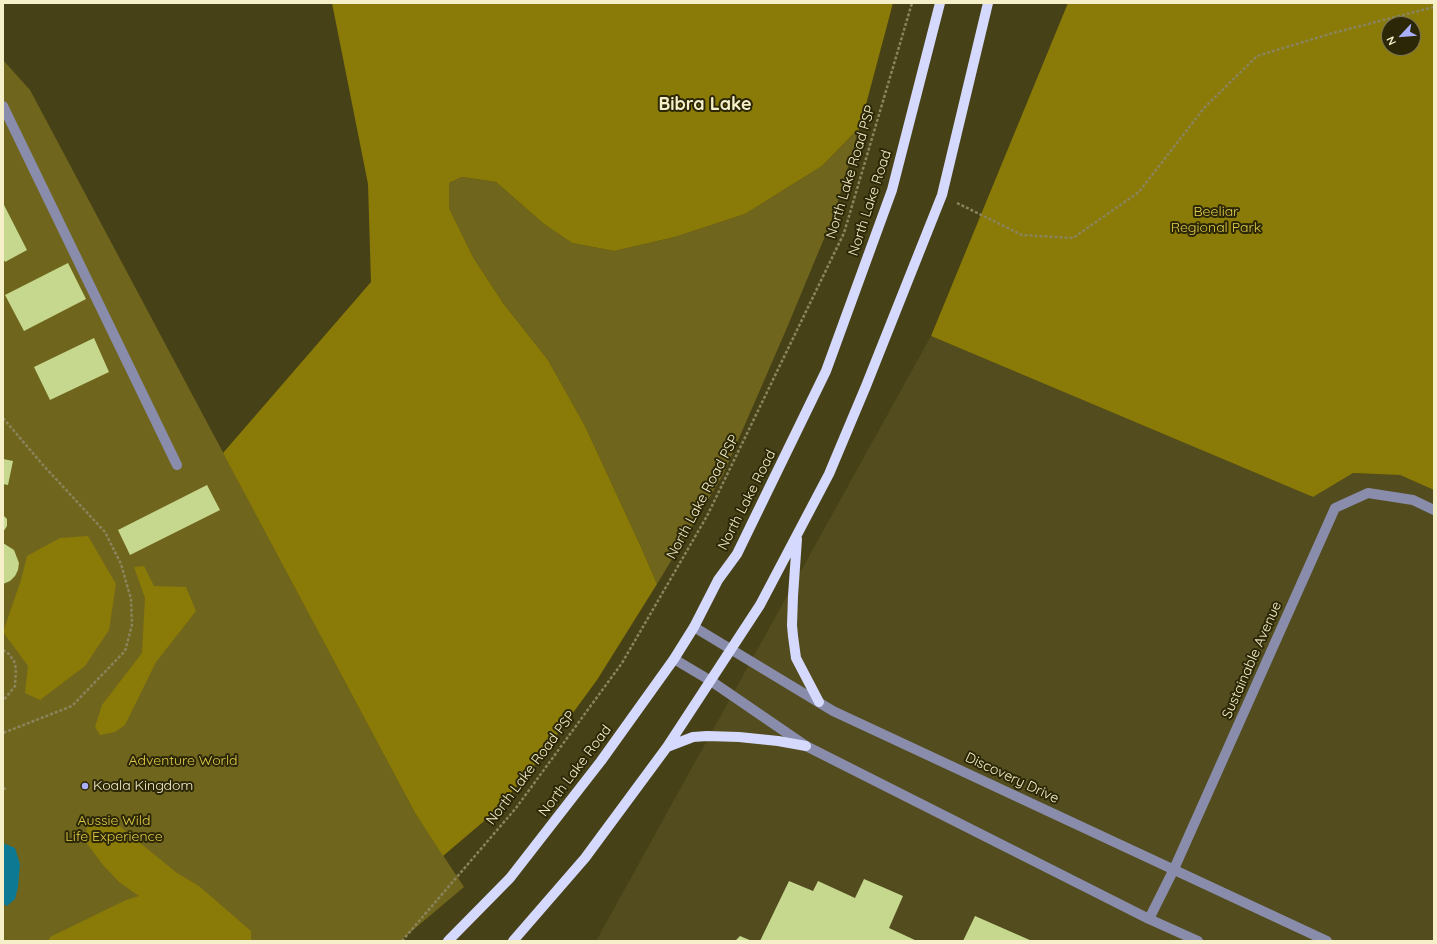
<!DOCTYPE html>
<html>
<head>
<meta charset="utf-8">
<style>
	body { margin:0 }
	#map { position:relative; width:1437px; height:944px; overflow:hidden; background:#474117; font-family:Quicksand,sans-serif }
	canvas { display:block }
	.frame { position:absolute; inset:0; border:4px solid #f6f0ca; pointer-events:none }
	.north { position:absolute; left:1381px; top:16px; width:40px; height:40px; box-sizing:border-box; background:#2c2706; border:1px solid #7d7754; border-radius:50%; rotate:244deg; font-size:11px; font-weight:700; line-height:16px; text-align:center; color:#f6f0ca }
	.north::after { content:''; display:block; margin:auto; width:14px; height:18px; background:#aab0fb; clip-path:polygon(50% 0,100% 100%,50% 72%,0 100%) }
</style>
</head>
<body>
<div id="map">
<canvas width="1437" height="944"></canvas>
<div class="frame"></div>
<div class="north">N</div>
</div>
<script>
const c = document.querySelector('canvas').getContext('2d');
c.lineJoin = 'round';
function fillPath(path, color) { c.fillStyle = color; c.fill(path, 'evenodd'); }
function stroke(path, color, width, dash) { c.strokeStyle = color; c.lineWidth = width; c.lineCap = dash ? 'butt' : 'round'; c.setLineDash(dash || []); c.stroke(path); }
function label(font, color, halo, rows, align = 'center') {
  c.font = font + ' Quicksand,sans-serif'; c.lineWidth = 4; c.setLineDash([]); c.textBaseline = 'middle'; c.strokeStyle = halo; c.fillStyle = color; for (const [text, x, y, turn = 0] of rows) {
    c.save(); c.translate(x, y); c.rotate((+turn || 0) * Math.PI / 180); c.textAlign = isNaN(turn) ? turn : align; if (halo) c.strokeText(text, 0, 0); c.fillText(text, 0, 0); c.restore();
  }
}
const built = new Path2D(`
	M 931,336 L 1313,497 L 1353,473 L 1400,475 L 1434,490 L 1434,941 L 596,941 Z`);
const green = new Path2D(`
	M 3,60 L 30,90 L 415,813 L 464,887 L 400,941 L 3,941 Z
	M 860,127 L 833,217 L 786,330 L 723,475 L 657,584 L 641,547 L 585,426 L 548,360 L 503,303 L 473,257 L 449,208 L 449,183 L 462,177 L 496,182 L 544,224 L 572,243 L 614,251 L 675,237 L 745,214 L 822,166 Z`);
const forest = new Path2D(`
	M 332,3 L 893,3 L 860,127 L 822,166 L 745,214 L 675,237 L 614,251 L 572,243 L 544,224 L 496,182 L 462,177 L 449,183 L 449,208 L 473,257 L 503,303 L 548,360 L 585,426 L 641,547 L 657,584 L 597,680 L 526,777 L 483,822 L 443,856 L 415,813 L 223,453 L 371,282 L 368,184 Z
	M 1068,3 L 1434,3 L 1434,490 L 1400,475 L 1353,473 L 1313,497 L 931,336 ZM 1389,24 L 1413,24 L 1413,48 L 1389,48 Z
	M 88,536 L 116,584 L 109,630 L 85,666 L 40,700 L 25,693 L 28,666 L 3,632 L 21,580 L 27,556 L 60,538 Z
	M 144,566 L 154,586 L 186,587 L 196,611 L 156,662 L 125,725 L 115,732 L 100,735 L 95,727 L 102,705 L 142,653 L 145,598 L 134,567 Z
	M 118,825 L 177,873 L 199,886 L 251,931 L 251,941 L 49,941 L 50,937 L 126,900 L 139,896 L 119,882 L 103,865 L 85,841 L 87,826 Z`);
const water = new Path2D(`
	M 3,843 L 15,848 L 20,864 L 18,887 L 15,899 L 7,906 L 3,904 Z`);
const building = new Path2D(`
	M 4,205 L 27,250 L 5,262 L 3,258 L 3,206 Z
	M 68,263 L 86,299 L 24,331 L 5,295 Z
	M 94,338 L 109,372 L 50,400 L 34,367 Z
	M 3,459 L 13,461 L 8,485 L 3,484 Z
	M 207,485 L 220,510 L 130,555 L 118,530 Z
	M 3,515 L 7,519 L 7,526 L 3,532 Z
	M 3,543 L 14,550 L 19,563 L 18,570 L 15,576 L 10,581 L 3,584 Z
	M 864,879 L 903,896 L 889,928 L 917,941 L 760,941 L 789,881 L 813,891 L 818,881 L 855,898 Z
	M 975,916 L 1032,941 L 963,941 Z
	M 740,936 L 752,941 L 735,941 Z`);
const path = new Path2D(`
	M 957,203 L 1022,235 L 1073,238 L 1139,192 L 1204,108 L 1257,56 L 1333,33 L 1434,7
	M 3,418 L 43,465 L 105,532 L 121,564 L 131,599 L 132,625 L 125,651 L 72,706 L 3,733
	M 3,650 L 9,654 L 14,661 L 16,669 L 15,686 L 3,701
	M 3,789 L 8,788
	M 402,941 L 516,808 L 622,663 L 707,516 L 844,233 L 912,3`);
const minor = new Path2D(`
	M 3,106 L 177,465
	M 694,627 L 833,711 L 1327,941
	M 674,659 L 711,681 L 806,746 L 1149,919 L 1198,941
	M 1149,919 L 1174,869 L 1335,508 L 1368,493 L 1413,500 L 1434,510`);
const major = new Path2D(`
	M 797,539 L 793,596 L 792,625 L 793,636 L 796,658 L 819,702
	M 667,747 L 693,737 L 707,736 L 739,737 L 778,741 L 806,746
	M 448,941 L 510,878 L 601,761 L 674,659 L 694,627 L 718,580 L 737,554 L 826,371 L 892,190 L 940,3
	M 513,941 L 585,858 L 667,747 L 760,605 L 829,474 L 866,386 L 942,195 L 988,3`);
const markers = [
	[85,786,4,"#aab0fb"]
];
const streetNames = [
	["North Lake Road PSP",851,172,-73],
	["North Lake Road",870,203,-72],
	["North Lake Road PSP",703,497,-62],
	["North Lake Road",747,500,-63],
	["Sustainable Avenue",1252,660,-66],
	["North Lake Road PSP",531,768,-53],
	["North Lake Road",575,771,-53],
	["Discovery Drive",1012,778,25]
];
const parkNames = [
	["Beeliar",1216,212],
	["Regional Park",1216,228],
	["Adventure World",183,761],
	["Aussie Wild",114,821],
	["Life Experience",114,837]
];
const poiNames = [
	["Koala Kingdom",93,786]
];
const districtNames = [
	["Bibra Lake",705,105]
];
fillPath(built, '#534c1e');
fillPath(green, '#70651d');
fillPath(forest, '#8a7a07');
fillPath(water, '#0d7993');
fillPath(building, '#c5d88d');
stroke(path, '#8a845c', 2.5, [3, 2]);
stroke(minor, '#898caa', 10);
stroke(major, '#d5d9fe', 10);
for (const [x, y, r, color] of markers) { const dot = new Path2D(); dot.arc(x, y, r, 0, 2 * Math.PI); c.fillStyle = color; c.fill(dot); stroke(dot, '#2c2706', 1.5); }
label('14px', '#f6f0ca', '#2c2706', streetNames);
label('14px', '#e1cc49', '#2c2706', parkNames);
label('14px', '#f6f0ca', '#2c2706', poiNames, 'left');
label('bold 18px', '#f6f0ca', '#2c2706', districtNames);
</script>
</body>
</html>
